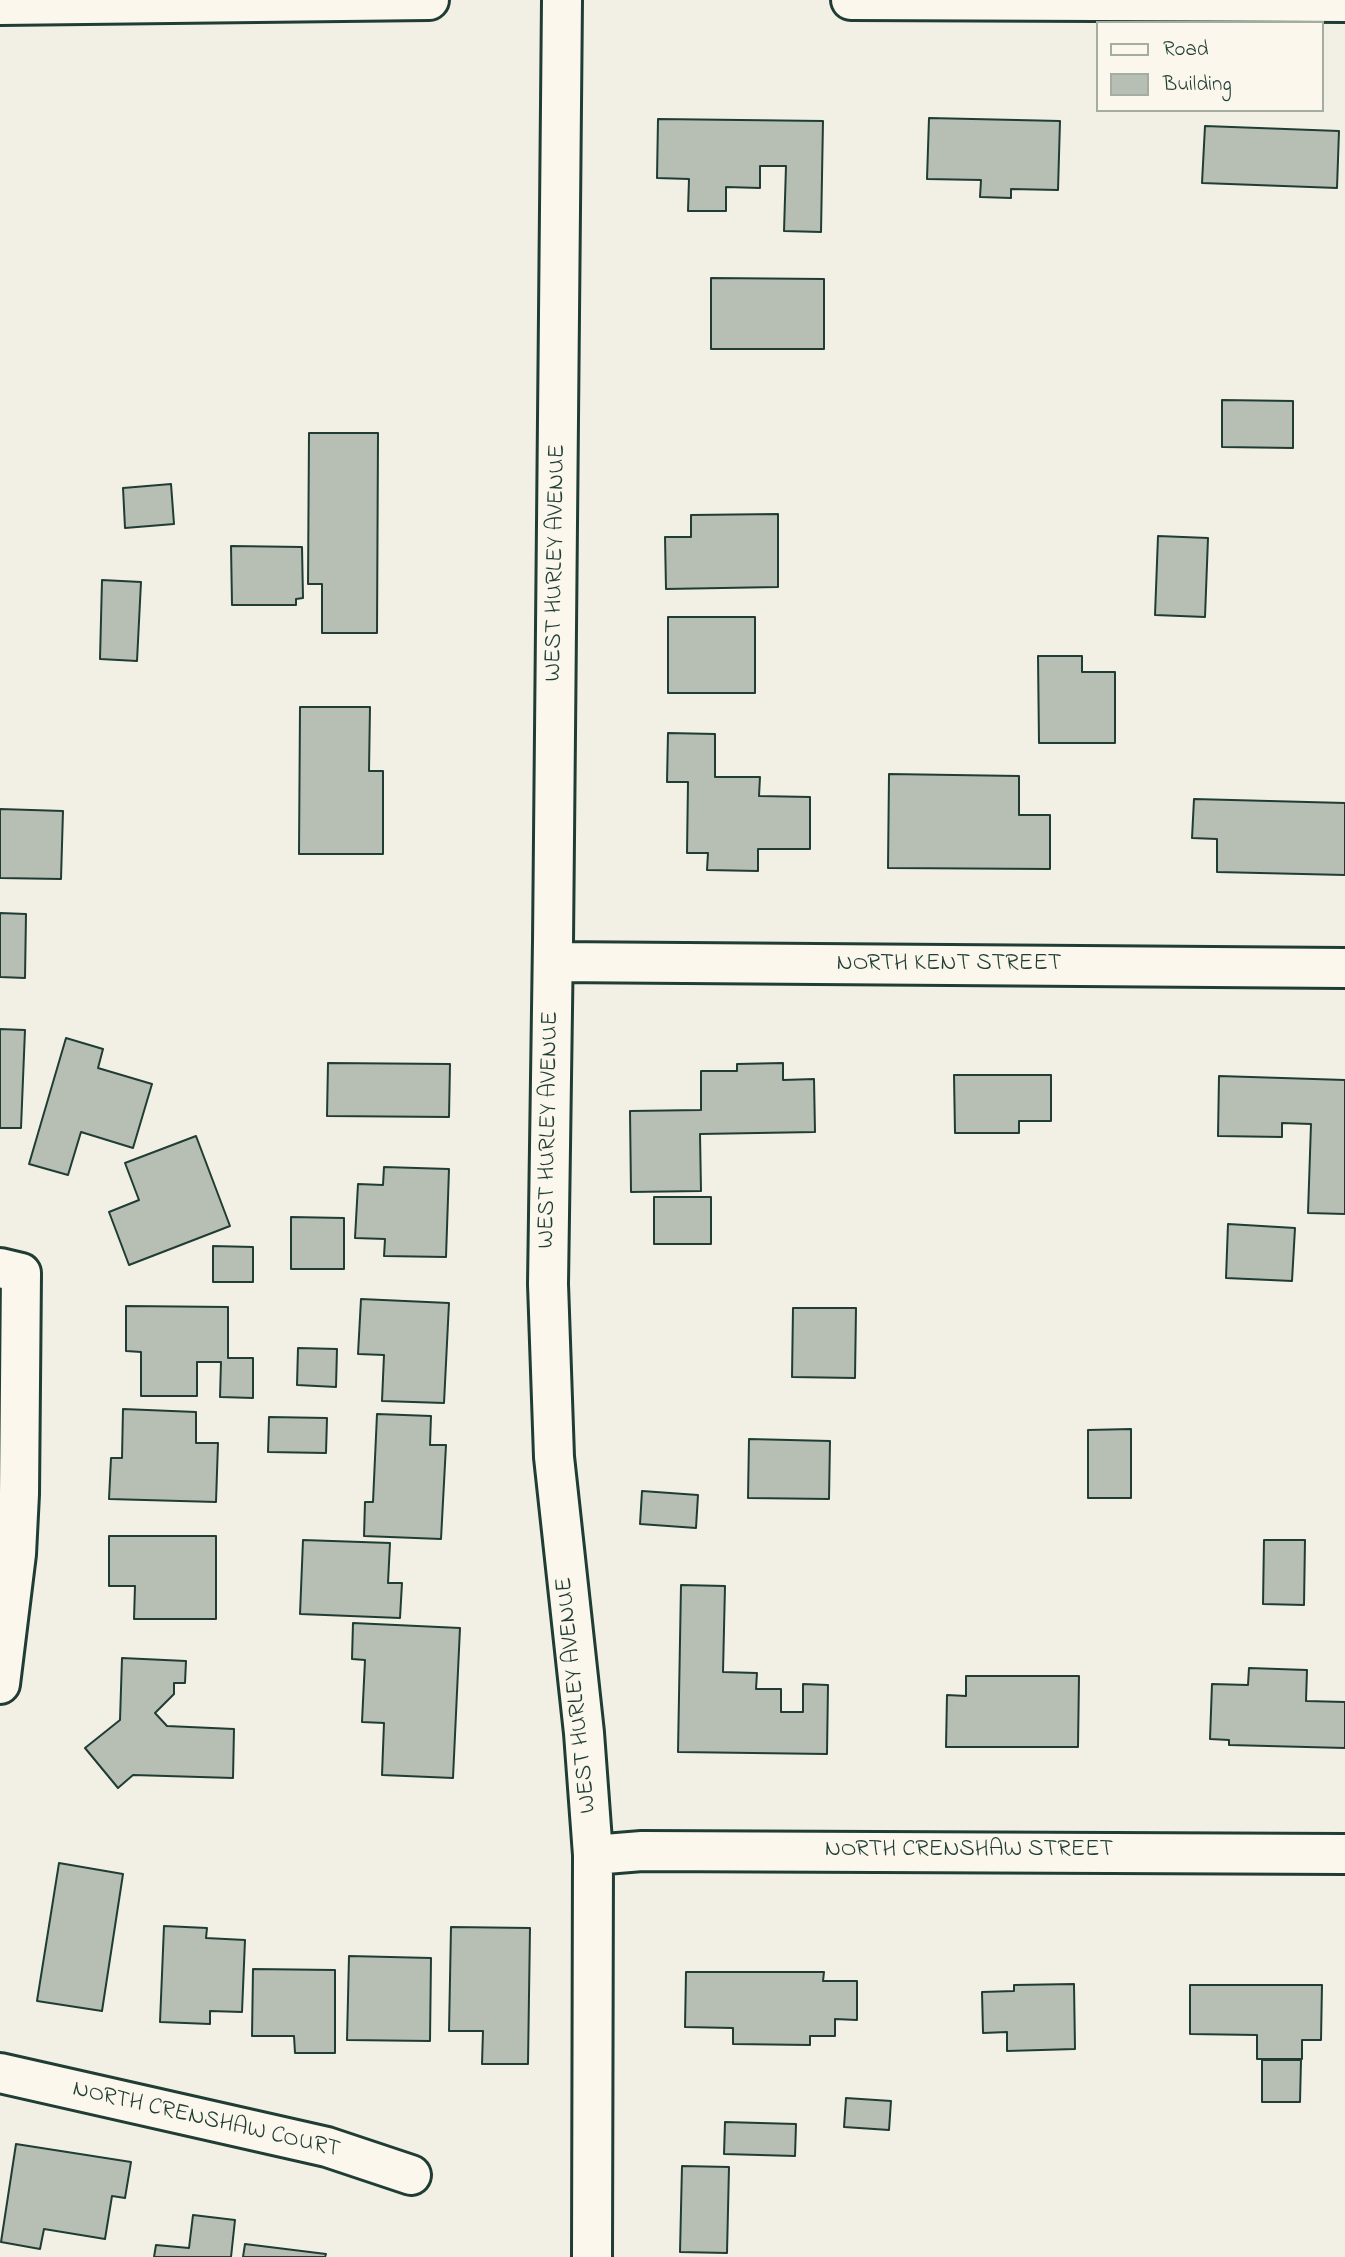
<!DOCTYPE html>
<html>
<head>
<meta charset="utf-8">
<style>
	body { margin:0 }
	#map { position:relative; width:1345px; height:2257px; overflow:hidden; background:#f2f0e5; font-family:"Indie Flower",sans-serif }
	canvas { display:block }
	.legend { position:absolute; left:1096px; top:21px; width:228px; height:91px; box-sizing:border-box; background:#fbf7ec; border:2px solid #a3ada2; margin:0; padding:9px 12px; list-style:none; font-size:21px; color:#1f3d34 }
	.legend li { display:flex; align-items:center; gap:14px; height:35px }
	.legend b { width:35px; border:2px solid #a3ada2 }
</style>
</head>
<body>
<div id="map">
<canvas width="1345" height="2257"></canvas>
<ul class="legend">
<li><b style="height:9px;background:#fbf7ec"></b>Road</li>
<li><b style="height:19px;background:#b7beb3"></b>Building</li>
</ul>
</div>
<script>
const c = document.querySelector('canvas').getContext('2d');
c.lineJoin = 'round';
function fillPath(path, color) { c.fillStyle = color; c.fill(path, 'evenodd'); }
function stroke(path, color, width, dash) { c.strokeStyle = color; c.lineWidth = width; c.lineCap = dash ? 'butt' : 'round'; c.setLineDash(dash || []); c.stroke(path); }
function label(font, color, halo, rows, align = 'center') {
  c.font = font + ' "Indie Flower",sans-serif'; c.lineWidth = 5; c.setLineDash([]); c.textBaseline = 'middle'; c.strokeStyle = halo; c.fillStyle = color; for (const [text, x, y, turn = 0] of rows) {
    c.save(); c.translate(x, y); c.rotate((+turn || 0) * Math.PI / 180); c.textAlign = isNaN(turn) ? turn : align; if (halo) c.strokeText(text, 0, 0); c.fillText(text, 0, 0); c.restore();
  }
}
const building = new Path2D(`
	M 929,118 L 1060,121 L 1058,190 L 1011,189 L 1011,198 L 980,197 L 981,180 L 927,179 Z
	M 658,119 L 823,121 L 821,232 L 784,231 L 786,166 L 760,166 L 760,188 L 726,187 L 726,211 L 688,211 L 689,179 L 657,178 Z
	M 1205,126 L 1339,131 L 1337,188 L 1202,183 Z
	M 711,278 L 824,279 L 824,349 L 711,349 Z
	M 1222,400 L 1293,401 L 1293,448 L 1222,447 Z
	M 309,433 L 378,433 L 377,633 L 322,633 L 322,584 L 308,584 Z
	M 171,484 L 174,524 L 125,528 L 123,488 Z
	M 778,514 L 778,587 L 666,589 L 665,537 L 691,537 L 691,515 Z
	M 1158,536 L 1208,538 L 1205,617 L 1155,615 Z
	M 231,546 L 302,547 L 303,598 L 296,599 L 296,605 L 232,605 Z
	M 102,580 L 141,582 L 137,661 L 100,659 Z
	M 668,617 L 755,617 L 755,693 L 668,693 Z
	M 1038,656 L 1082,656 L 1082,672 L 1115,672 L 1115,743 L 1039,743 Z
	M 300,707 L 370,707 L 369,771 L 383,771 L 383,854 L 299,854 Z
	M 668,733 L 715,734 L 715,777 L 760,777 L 759,796 L 810,797 L 810,849 L 758,849 L 758,871 L 707,870 L 708,853 L 687,853 L 688,782 L 667,782 Z
	M 889,774 L 1019,776 L 1019,815 L 1050,815 L 1050,869 L 888,868 Z
	M 1194,799 L 1345,803 L 1345,875 L 1217,872 L 1217,839 L 1192,838 Z
	M 0,809 L 63,811 L 61,879 L 0,878 Z
	M 0,913 L 26,914 L 25,978 L 0,977 Z
	M 0,1029 L 25,1030 L 21,1128 L 0,1128 Z
	M 66,1038 L 103,1049 L 98,1068 L 152,1084 L 133,1148 L 81,1132 L 68,1175 L 29,1164 Z
	M 328,1063 L 450,1064 L 449,1117 L 327,1116 Z
	M 783,1063 L 783,1080 L 814,1079 L 815,1132 L 700,1134 L 701,1191 L 631,1192 L 630,1111 L 701,1110 L 701,1071 L 737,1071 L 737,1064 Z
	M 954,1075 L 1051,1075 L 1051,1121 L 1019,1121 L 1019,1133 L 955,1133 Z
	M 1219,1076 L 1345,1080 L 1345,1214 L 1308,1213 L 1311,1124 L 1282,1123 L 1282,1137 L 1218,1136 Z
	M 196,1136 L 230,1226 L 129,1265 L 109,1212 L 139,1200 L 125,1163 Z
	M 384,1167 L 449,1169 L 446,1257 L 384,1256 L 385,1239 L 355,1238 L 358,1184 L 383,1185 Z
	M 654,1197 L 711,1197 L 711,1244 L 654,1244 Z
	M 291,1217 L 344,1218 L 344,1269 L 291,1269 Z
	M 1228,1224 L 1295,1228 L 1292,1281 L 1226,1278 Z
	M 213,1246 L 253,1247 L 253,1282 L 213,1282 Z
	M 361,1299 L 449,1303 L 444,1403 L 382,1401 L 384,1355 L 358,1354 Z
	M 126,1306 L 228,1307 L 228,1358 L 253,1358 L 253,1398 L 220,1397 L 221,1362 L 197,1362 L 197,1396 L 141,1396 L 141,1352 L 126,1351 Z
	M 793,1308 L 856,1308 L 855,1378 L 792,1377 Z
	M 298,1348 L 337,1349 L 336,1387 L 297,1385 Z
	M 123,1409 L 196,1412 L 196,1443 L 218,1443 L 216,1502 L 109,1499 L 111,1458 L 122,1458 Z
	M 377,1414 L 431,1416 L 430,1445 L 446,1445 L 441,1539 L 364,1536 L 365,1502 L 373,1502 Z
	M 269,1417 L 327,1418 L 326,1453 L 268,1452 Z
	M 1131,1429 L 1131,1498 L 1088,1498 L 1088,1430 Z
	M 749,1439 L 830,1441 L 829,1499 L 748,1498 Z
	M 642,1491 L 698,1495 L 696,1528 L 640,1524 Z
	M 109,1536 L 216,1536 L 216,1619 L 134,1619 L 135,1586 L 109,1586 Z
	M 303,1540 L 390,1543 L 388,1583 L 402,1583 L 400,1618 L 300,1614 Z
	M 1264,1540 L 1305,1540 L 1304,1605 L 1263,1604 Z
	M 681,1585 L 725,1586 L 723,1672 L 757,1673 L 756,1689 L 781,1689 L 781,1712 L 803,1712 L 803,1684 L 828,1685 L 827,1754 L 678,1752 Z
	M 353,1623 L 460,1628 L 453,1778 L 382,1775 L 384,1723 L 362,1722 L 365,1660 L 352,1659 Z
	M 122,1658 L 186,1661 L 185,1683 L 174,1683 L 174,1694 L 155,1713 L 167,1726 L 234,1729 L 233,1778 L 133,1775 L 118,1788 L 85,1748 L 120,1720 Z
	M 1249,1668 L 1307,1670 L 1306,1701 L 1345,1702 L 1345,1748 L 1229,1745 L 1229,1740 L 1210,1739 L 1212,1684 L 1248,1685 Z
	M 966,1676 L 1079,1676 L 1078,1747 L 946,1747 L 947,1695 L 966,1696 Z
	M 59,1863 L 123,1874 L 102,2011 L 37,2001 Z
	M 164,1926 L 207,1928 L 206,1938 L 245,1940 L 242,2012 L 210,2011 L 210,2024 L 160,2022 Z
	M 451,1927 L 530,1928 L 528,2064 L 482,2064 L 483,2031 L 449,2031 Z
	M 349,1956 L 431,1958 L 430,2041 L 347,2040 Z
	M 253,1969 L 335,1970 L 335,2053 L 295,2053 L 294,2036 L 252,2036 Z
	M 686,1972 L 824,1972 L 823,1981 L 857,1981 L 857,2020 L 835,2019 L 835,2036 L 810,2036 L 810,2045 L 733,2044 L 733,2028 L 685,2027 Z
	M 1074,1984 L 1075,2049 L 1007,2051 L 1007,2032 L 983,2033 L 982,1992 L 1014,1991 L 1014,1985 Z
	M 1190,1985 L 1322,1985 L 1321,2040 L 1302,2040 L 1302,2059 L 1257,2059 L 1257,2035 L 1190,2034 Z
	M 1262,2060 L 1301,2060 L 1300,2102 L 1262,2102 Z
	M 846,2098 L 891,2101 L 889,2130 L 844,2127 Z
	M 725,2122 L 796,2124 L 795,2156 L 724,2154 Z
	M 16,2144 L 131,2162 L 125,2198 L 112,2196 L 105,2239 L 44,2229 L 40,2249 L 1,2242 Z
	M 682,2166 L 729,2167 L 727,2253 L 680,2252 Z
	M 193,2215 L 235,2220 L 231,2257 L 154,2257 L 156,2245 L 189,2248 Z
	M 245,2244 L 326,2254 L 325,2257 L 243,2257 Z`);
const minor = new Path2D(`
	M 562,0 L 553,941 L 548,1284 L 554,1457 L 584,1733 L 593,1855 L 592,2257
	M 851,0 L 1345,2
	M 0,5 L 429,0
	M 553,962 L 1345,968
	M 0,1268 L 21,1273 L 19,1494 L 16,1554 L 0,1684
	M 593,1855 L 642,1851 L 1345,1854
	M 0,2073 L 327,2147 L 411,2175`);
const streetNames = [
	["WEST HURLEY AVENUE",557,563,-89],
	["NORTH KENT STREET",949,965],
	["WEST HURLEY AVENUE",550,1130,-89],
	["WEST HURLEY AVENUE",578,1695,-96],
	["NORTH CRENSHAW STREET",969,1851],
	["NORTH CRENSHAW COURT",206,2121,13]
];
fillPath(building, '#b7beb3');
stroke(building, '#1f3d34', 2);
stroke(minor, '#1f3d34', 44);
stroke(minor, '#fbf7ec', 38);
label('24px', '#1f3d34', '#fbf7ec', streetNames);
</script>
</body>
</html>
